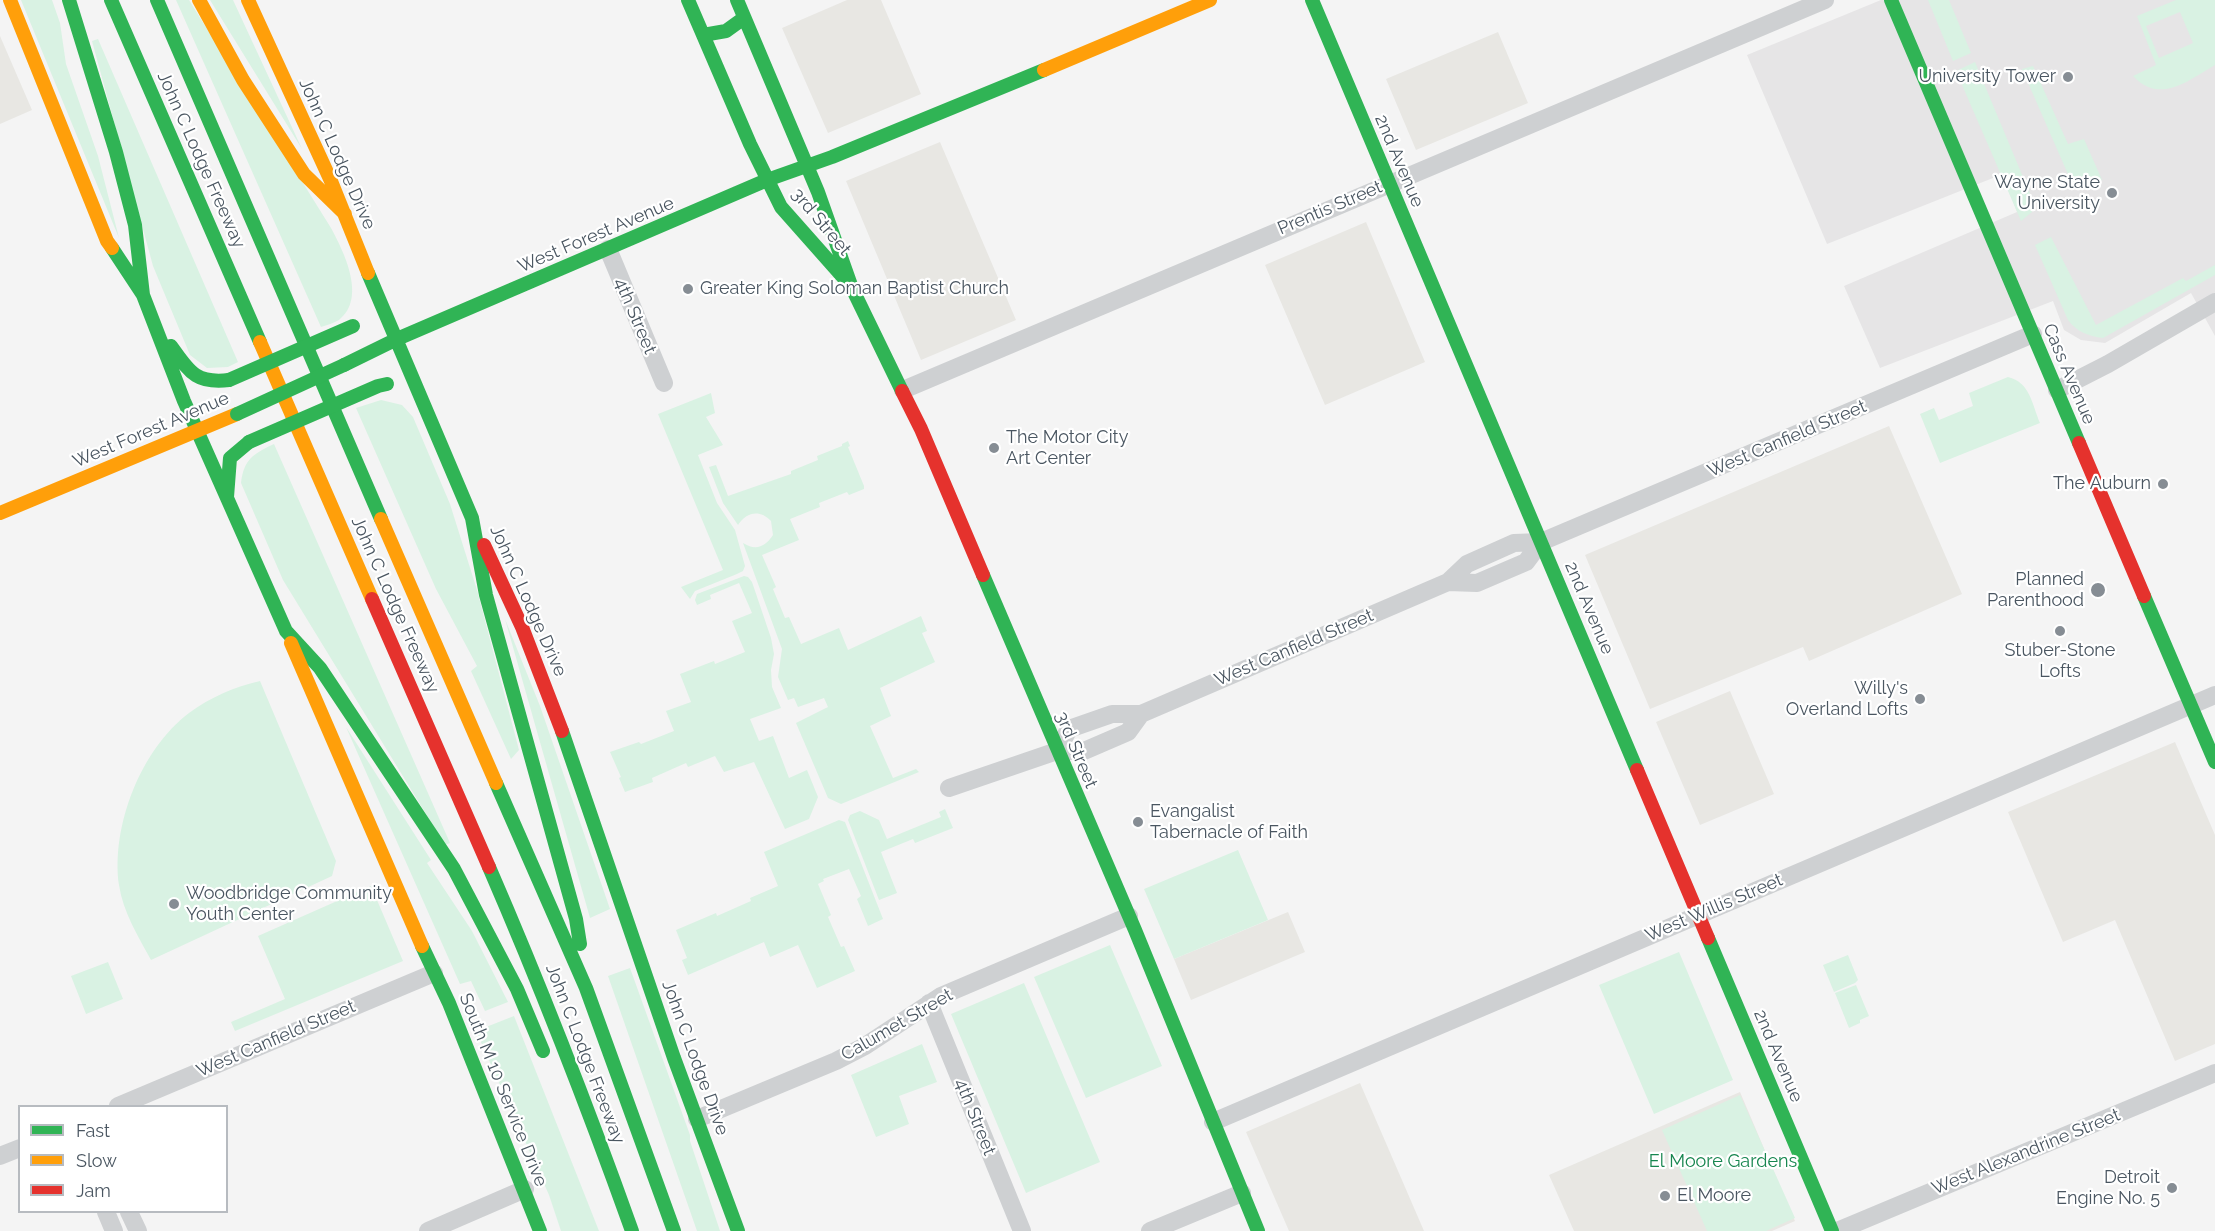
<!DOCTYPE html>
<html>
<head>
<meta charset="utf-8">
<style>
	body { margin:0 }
	#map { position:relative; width:2215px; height:1231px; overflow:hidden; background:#f4f4f4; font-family:Raleway,sans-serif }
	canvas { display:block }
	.legend { position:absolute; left:18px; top:1105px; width:210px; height:108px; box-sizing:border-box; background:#fff; border:2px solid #b7bbc0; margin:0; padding:8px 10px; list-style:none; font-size:18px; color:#4a5661 }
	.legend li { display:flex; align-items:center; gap:12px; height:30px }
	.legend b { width:30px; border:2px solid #b7bbc0 }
</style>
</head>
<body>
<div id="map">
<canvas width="2215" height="1231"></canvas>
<ul class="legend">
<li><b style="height:8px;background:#30b455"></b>Fast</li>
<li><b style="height:8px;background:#ff9f0a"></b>Slow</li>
<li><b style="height:8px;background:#e5322d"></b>Jam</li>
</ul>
</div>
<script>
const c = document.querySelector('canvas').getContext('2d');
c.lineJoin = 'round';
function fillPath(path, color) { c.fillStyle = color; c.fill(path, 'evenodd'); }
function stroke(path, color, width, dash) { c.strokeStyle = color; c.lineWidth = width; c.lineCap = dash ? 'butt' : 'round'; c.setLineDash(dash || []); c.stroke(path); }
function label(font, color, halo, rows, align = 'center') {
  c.font = font + ' Raleway,sans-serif'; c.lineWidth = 4.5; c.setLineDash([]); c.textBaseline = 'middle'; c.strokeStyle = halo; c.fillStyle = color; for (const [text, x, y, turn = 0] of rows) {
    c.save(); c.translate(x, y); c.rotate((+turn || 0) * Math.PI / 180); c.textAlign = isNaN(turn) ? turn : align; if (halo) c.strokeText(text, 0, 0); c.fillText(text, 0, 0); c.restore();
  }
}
const commercial = new Path2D(`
	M 847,0 L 881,0 L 921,94 L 828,133 L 782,28 Z
	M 1498,32 L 1528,103 L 1416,150 L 1386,79 Z
	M 0,36 L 32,110 L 0,124 Z
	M 940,142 L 1016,320 L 921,360 L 846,181 Z
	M 1366,222 L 1425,362 L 1325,405 L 1265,265 Z
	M 1889,426 L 1962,594 L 1809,661 L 1803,647 L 1650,709 L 1585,555 Z
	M 1730,691 L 1774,794 L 1700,825 L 1656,722 Z
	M 2175,742 L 2215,835 L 2215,1044 L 2175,1061 L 2115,920 L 2063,942 L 2008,812 Z
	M 1288,912 L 1305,952 L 1191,1000 L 1174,959 Z
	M 1360,1083 L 1424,1231 L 1289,1231 L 1246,1132 Z
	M 1740,1092 L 1795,1221 L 1772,1231 L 1574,1231 L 1549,1175 Z`);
const education = new Path2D(`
	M 1881,0 L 2215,0 L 2215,336 L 2191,293 L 2105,343 L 2081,340 L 2064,330 L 2053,301 L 1880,368 L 1844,286 L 2017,212 L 2003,174 L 1827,244 L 1747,55 Z`);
const green = new Path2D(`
	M 21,0 L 52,0 L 60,23 L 66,64 L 98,156 L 119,238 Z
	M 176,0 L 189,0 L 331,228 C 344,252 367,298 339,320 C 334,323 327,325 321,327 Z
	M 210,0 L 233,0 L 302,149 Z
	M 1928,0 L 1949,0 L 1971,53 L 1953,61 Z
	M 2176,0 L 2215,0 L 2215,65 C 2189,80 2160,105 2133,76 L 2156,65 L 2137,16 ZM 2180,12 L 2193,43 L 2159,58 L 2146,26 Z
	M 98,39 L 238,362 L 228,367 L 207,368 L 190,355 L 153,266 L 92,41 Z
	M 1975,62 L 2033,201 L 2032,212 L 2021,221 L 1956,71 Z
	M 2033,66 L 2068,144 L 2084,139 L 2102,180 C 2093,185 2084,194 2074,188 L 2022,69 Z
	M 2051,237 L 2096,325 L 2183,278 L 2186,281 L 2215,265 L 2215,275 L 2103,338 C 2088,336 2077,332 2068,320 L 2035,245 Z
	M 2008,377 C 2030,382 2032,404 2040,423 L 1940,463 L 1920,414 L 1934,408 L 1939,420 L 1973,406 L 1969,393 Z
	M 711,393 L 715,413 L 706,417 L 723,445 L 698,455 L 717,503 L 735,530 L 745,566 L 743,571 L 737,574 L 695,591 L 690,599 L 681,587 L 723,570 L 658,414 Z
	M 381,400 L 402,405 L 413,417 L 450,504 L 477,590 L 519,750 L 511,759 L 471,671 L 477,666 L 436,589 L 356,408 Z
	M 848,441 L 850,446 L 848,447 L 864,486 L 864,489 L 849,495 L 847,492 L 819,503 L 820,507 L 790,519 L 799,540 L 762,555 L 776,587 L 773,589 L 785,618 L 789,617 L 801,644 L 839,628 L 848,650 L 921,616 L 927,631 L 922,633 L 935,662 L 880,688 L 891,716 L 870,726 L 893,778 L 916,769 L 919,772 L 841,804 L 828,798 L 796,723 L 828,707 L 824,698 L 798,707 L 794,698 L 788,700 L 778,677 L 782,649 L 743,543 C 756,551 765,547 773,535 L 771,521 C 760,509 746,512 738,525 L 723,503 L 709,467 L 716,465 L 728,496 L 791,474 L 791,471 L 818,460 L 817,456 L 842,446 L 842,444 Z
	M 274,444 L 450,843 L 445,845 L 283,580 L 241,483 C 244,459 253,454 274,444 Z
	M 744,576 L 748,577 L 752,582 L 771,638 L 774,654 L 771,670 L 772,687 L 781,708 L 750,719 L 759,741 L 773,736 L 789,778 L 807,770 L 818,797 L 809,819 L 785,829 L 754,762 L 724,772 L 715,756 L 688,767 L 686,763 L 652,778 L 653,782 L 625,792 L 619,778 L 621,777 L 610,752 L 639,742 L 641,744 L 674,731 L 666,711 L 691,702 L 680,674 L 714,661 L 715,664 L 745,652 L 732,621 L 752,613 L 739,583 L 710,595 L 711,599 L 697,605 L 695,600 L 697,594 Z
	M 505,619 L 540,706 L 610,909 L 590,918 Z
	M 260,681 L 336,861 L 332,876 L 151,960 C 138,936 123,912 119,885 C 111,826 141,749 189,713 C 211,697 234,687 260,681 Z
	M 346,727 L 431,860 L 427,863 L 472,931 L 508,1002 L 485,1011 L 471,981 L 460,984 Z
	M 945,809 L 953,828 L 915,843 L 913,839 L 881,852 L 897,893 L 879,900 L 848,820 L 850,815 L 860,811 L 879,820 L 887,839 L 941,817 L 939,812 Z
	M 839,820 L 845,822 L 883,919 L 868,926 L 857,899 L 861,896 L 849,869 L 823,879 L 824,881 L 818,884 L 831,915 L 828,917 L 841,947 L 844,946 L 855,971 L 817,988 L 798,945 L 770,957 L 764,942 L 688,975 L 682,960 L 687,958 L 676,930 L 716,913 L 717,916 L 751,901 L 750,898 L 778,886 L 764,852 Z
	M 1238,850 L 1268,920 L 1174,959 L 1144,889 Z
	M 371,886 L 403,961 L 235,1031 L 231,1022 L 285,999 L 258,936 Z
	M 1110,945 L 1162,1066 L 1086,1098 L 1034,977 Z
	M 1679,952 L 1733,1080 L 1654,1114 L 1599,985 Z
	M 1848,955 L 1858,980 L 1855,983 L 1834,992 L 1823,965 Z
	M 108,962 L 123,999 L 86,1014 L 71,976 Z
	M 630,968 L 690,1135 L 690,1141 L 720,1231 L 697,1231 L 608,976 Z
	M 1024,983 L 1100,1162 L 1026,1193 L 951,1014 Z
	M 1856,985 L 1869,1016 L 1860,1020 L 1860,1023 L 1849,1028 L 1835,993 Z
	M 514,1016 L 599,1231 L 561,1231 L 549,1195 L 476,1031 Z
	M 922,1044 L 937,1082 L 899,1096 L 909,1124 L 876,1137 L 851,1075 Z
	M 1740,1095 L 1795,1218 L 1766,1231 L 1707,1231 L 1662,1130 Z`);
const street = new Path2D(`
	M 608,249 L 664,383
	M 903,390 L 1825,0
	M 2057,390 L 2108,364 L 2215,302
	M 1448,582 L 1477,583 L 1526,562 L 1541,542
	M 1057,751 L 1069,729 L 1112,714 L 1141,714 L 1448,582 L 1467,564 L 1514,543 L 1541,542 L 2033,334
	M 949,788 L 1057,751 L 1084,751 L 1128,732 L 1141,714
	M 929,1003 L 1022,1231
	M 118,1106 L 434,973
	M 697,1119 L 836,1061 L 865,1046 L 941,996 L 1129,916
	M 1213,1122 L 2215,695
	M 0,1156 L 20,1148
	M 106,1212 L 114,1231
	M 129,1212 L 138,1231
	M 428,1231 L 525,1189
	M 1150,1231 L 1242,1193
	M 1837,1231 L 2215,1073`);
const fast = new Path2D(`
	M 69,0 L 116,152 L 135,225 L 143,295
	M 111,0 L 260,342
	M 157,0 L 381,519
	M 688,0 L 750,144 L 781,207 L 843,277
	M 737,0 L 818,192 L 852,288 L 902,391
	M 1312,0 L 1637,770
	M 1891,0 L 2079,443
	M 703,35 L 726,31 L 744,18
	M 112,248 L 143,295 L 184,401 L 286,631
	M 368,273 L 472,518
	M 171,346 C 189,371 195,384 229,380
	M 344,365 L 397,339 L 767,180 L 832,157 L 1044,70
	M 227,497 L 230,458 L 249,442
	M 472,518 L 486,595 L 576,919 L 580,944
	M 983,575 L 1135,930 L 1258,1231
	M 2144,596 L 2215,762
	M 286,631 L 320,668 L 454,869 L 517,989 L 543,1051
	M 562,731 L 674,1058 L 738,1231
	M 496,783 L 586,988 L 674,1231
	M 489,867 C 541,987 588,1108 632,1231
	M 1708,938 L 1832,1231
	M 422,946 L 449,1003 L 540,1231`);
const slow = new Path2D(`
	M 10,0 L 107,241 L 112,248
	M 199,0 L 243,80 L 304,174 L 345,214
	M 248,0 L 331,181 L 368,273
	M 1044,70 L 1210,0
	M 260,342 L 372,599
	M 0,513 L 237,414
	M 381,519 L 496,783
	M 291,643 L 422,946`);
const jam = new Path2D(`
	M 902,391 L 921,429 L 983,575
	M 2079,443 L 2144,596
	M 484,545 L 522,627 L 562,731
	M 372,599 L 489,867
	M 1637,770 L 1708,938`);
const fastBridge = new Path2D(`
	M 229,380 L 353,326
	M 237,414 L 344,365
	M 249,442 L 378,386 L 387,384`);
const markers = [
	[2068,77,6,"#868d94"],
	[2112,193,6,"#868d94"],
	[688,289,6,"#868d94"],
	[994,448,6,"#868d94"],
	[2163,484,6,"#868d94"],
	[2098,590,8,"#868d94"],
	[2060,631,6,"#868d94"],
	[1920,699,6,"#868d94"],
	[1138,822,6,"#868d94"],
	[174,904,6,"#868d94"],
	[2172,1188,6,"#868d94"],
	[1665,1196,6,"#868d94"]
];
const poiNames = [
	["University Tower",2056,77],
	["Wayne State",2100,183],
	["University",2100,204],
	["Greater King Soloman Baptist Church",700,289,"left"],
	["The Motor City",1006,438,"left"],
	["Art Center",1006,459,"left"],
	["The Auburn",2151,484],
	["Planned",2084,580],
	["Parenthood",2084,601],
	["Stuber-Stone",2060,651,"center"],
	["Lofts",2060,672,"center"],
	["Willy's",1908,689],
	["Overland Lofts",1908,710],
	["Evangalist",1150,812,"left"],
	["Tabernacle of Faith",1150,833,"left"],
	["Woodbridge Community",186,894,"left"],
	["Youth Center",186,915,"left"],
	["Detroit",2160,1178],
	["Engine No. 5",2160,1199],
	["El Moore",1677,1196,"left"]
];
const streetNames = [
	["John C Lodge Drive",337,154,66],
	["John C Lodge Freeway",201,160,66],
	["2nd Avenue",1399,161,67],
	["Prentis Street",1330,208,-23],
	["3rd Street",821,222,50],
	["West Forest Avenue",596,235,-23],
	["4th Street",635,316,67],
	["Cass Avenue",2069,374,67],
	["West Forest Avenue",151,430,-23],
	["West Canfield Street",1787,439,-23],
	["John C Lodge Drive",528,601,66],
	["John C Lodge Freeway",395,605,66],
	["2nd Avenue",1589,608,67],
	["West Canfield Street",1294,648,-23],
	["3rd Street",1076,750,67],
	["West Willis Street",1714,908,-23],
	["Calumet Street",897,1025,-30],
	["West Canfield Street",276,1039,-23],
	["John C Lodge Freeway",585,1054,69],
	["2nd Avenue",1778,1056,67],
	["John C Lodge Drive",695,1058,70],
	["South M 10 Service Drive",503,1090,68],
	["4th Street",975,1117,68],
	["West Alexandrine Street",2026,1152,-22]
];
const parkNames = [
	["El Moore Gardens",1723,1162]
];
fillPath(commercial, '#e8e7e3');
fillPath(education, '#e6e5e6');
fillPath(green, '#d9f2e3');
stroke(street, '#ced0d2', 18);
stroke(fast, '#30b455', 14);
stroke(slow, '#ff9f0a', 14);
stroke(jam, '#e5322d', 14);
stroke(fastBridge, '#30b455', 14);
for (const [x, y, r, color] of markers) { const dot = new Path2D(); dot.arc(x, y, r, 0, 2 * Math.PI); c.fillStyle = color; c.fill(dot); stroke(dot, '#fff', 2); }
label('18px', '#4a5661', '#fff', poiNames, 'right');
label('18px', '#4a5661', '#fff', streetNames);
label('18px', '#17864f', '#fff', parkNames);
</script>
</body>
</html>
